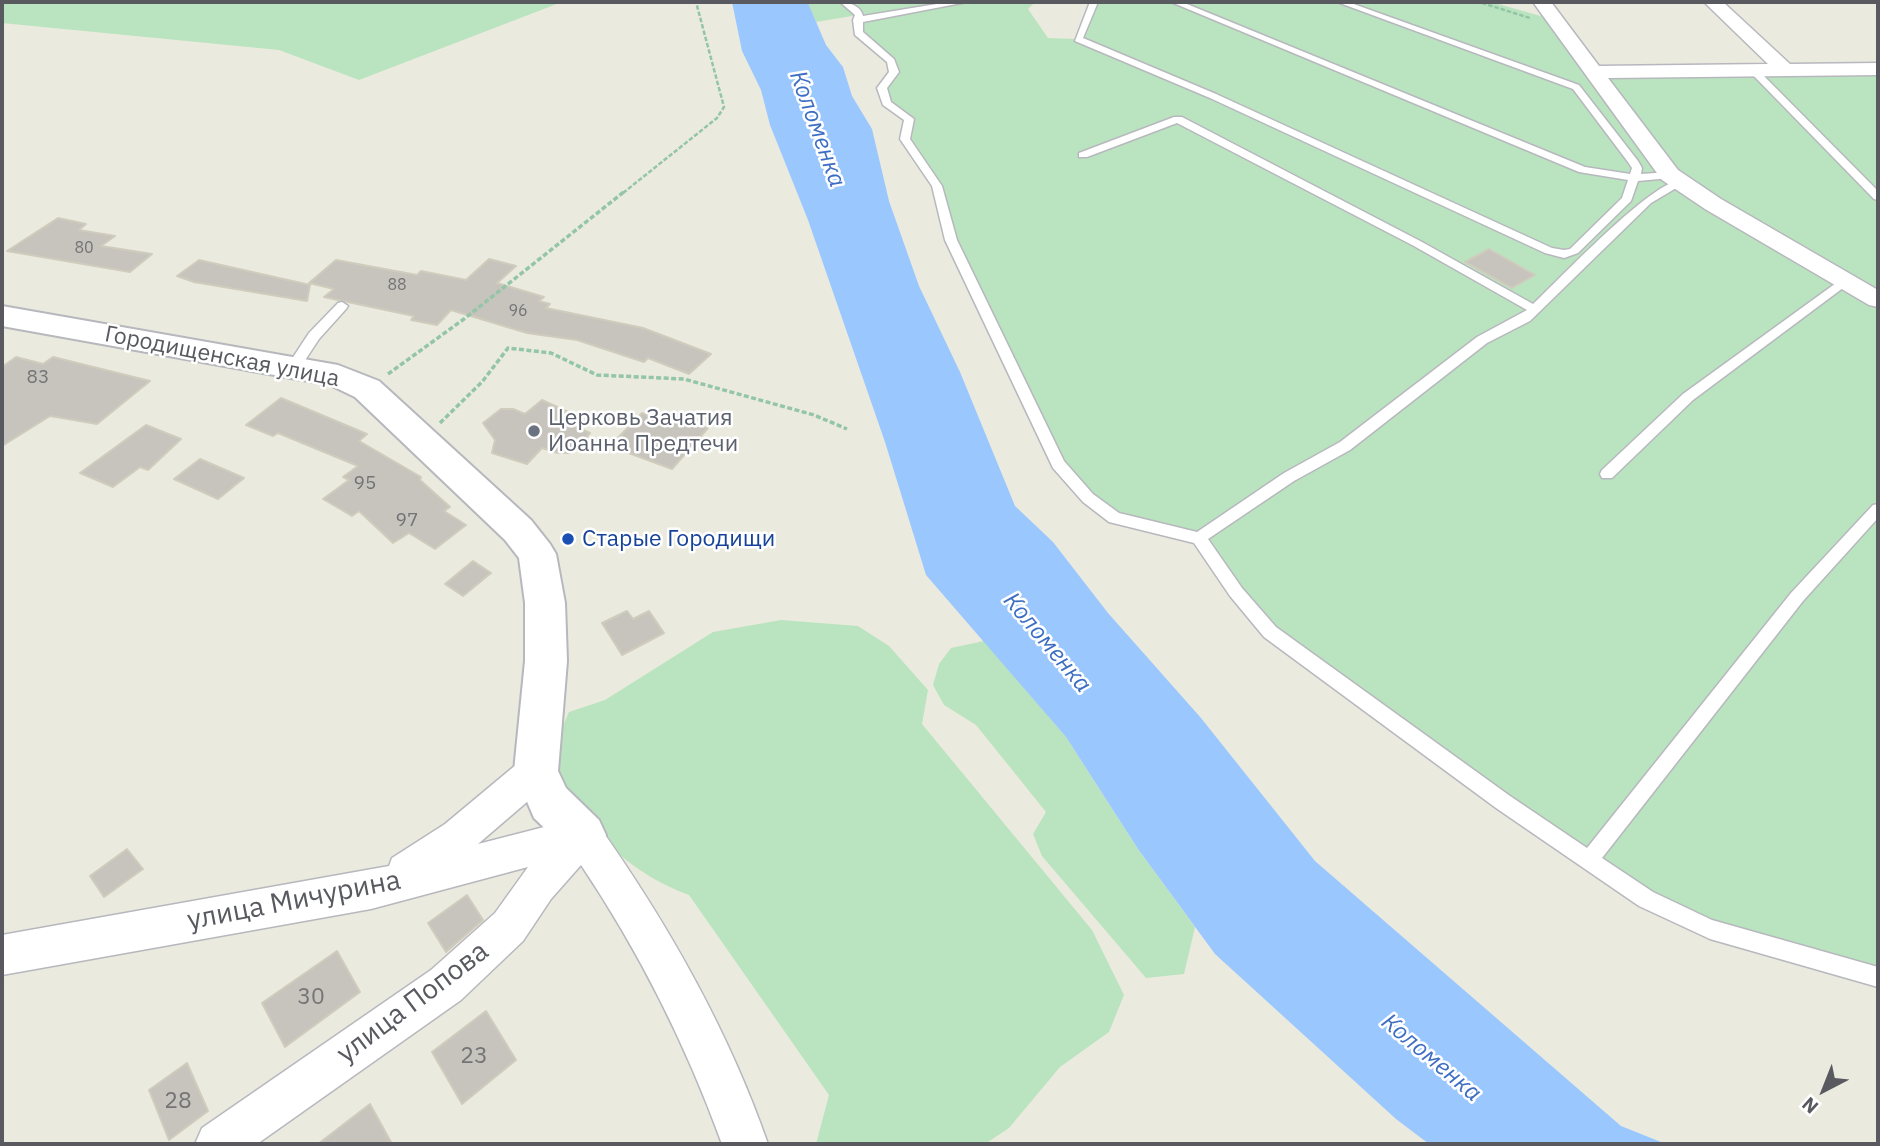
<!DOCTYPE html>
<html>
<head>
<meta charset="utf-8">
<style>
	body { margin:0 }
	#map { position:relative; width:1880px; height:1146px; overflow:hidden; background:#ebeade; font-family:"IBM Plex Sans",sans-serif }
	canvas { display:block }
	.frame { position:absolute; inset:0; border:4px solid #585a60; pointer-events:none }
	.north { position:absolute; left:1789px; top:1055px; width:70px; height:70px; -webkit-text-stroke:5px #fff; paint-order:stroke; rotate:222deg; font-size:19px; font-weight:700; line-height:28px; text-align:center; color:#585a60 }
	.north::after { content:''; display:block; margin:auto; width:24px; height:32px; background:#585a60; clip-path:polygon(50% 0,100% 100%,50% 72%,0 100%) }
</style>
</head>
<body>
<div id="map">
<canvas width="1880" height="1146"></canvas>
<div class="frame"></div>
<div class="north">N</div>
</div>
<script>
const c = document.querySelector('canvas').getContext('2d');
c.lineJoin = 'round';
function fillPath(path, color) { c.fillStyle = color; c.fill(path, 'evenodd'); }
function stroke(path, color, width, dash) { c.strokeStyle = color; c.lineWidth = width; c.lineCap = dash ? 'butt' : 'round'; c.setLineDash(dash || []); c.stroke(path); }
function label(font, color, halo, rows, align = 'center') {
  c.font = font + ' "IBM Plex Sans",sans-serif'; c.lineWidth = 5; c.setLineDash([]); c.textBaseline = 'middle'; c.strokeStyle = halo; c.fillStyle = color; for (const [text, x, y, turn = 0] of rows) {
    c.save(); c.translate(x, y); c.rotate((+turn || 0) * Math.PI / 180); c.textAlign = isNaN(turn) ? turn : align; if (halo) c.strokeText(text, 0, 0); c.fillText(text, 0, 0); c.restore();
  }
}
const green = new Path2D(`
	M 2,2 L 562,2 L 359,80 L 279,50 L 2,23 Z
	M 807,2 L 1035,2 L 1028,9 L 1048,38 L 1077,39 L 1094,2 L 1491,2 L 1555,20 L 1594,72 L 1878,69 L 1878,977 L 1710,929 L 1646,899 L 1270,632 L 1199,538 L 1114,518 L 1058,464 L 951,240 L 937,186 L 905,139 L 909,119 L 887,103 L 882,88 L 894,72 L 891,61 L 858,33 L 858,15 L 816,22 Z
	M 781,620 L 858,626 L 889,646 L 928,690 L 922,724 L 1092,930 L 1124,995 L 1109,1032 L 1060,1067 L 1009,1128 L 985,1144 L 816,1144 L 829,1095 L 689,895 C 637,876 596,840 567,792 C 559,780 556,764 552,751 L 569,712 L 605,700 L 713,632 Z
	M 984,641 L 1066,737 L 1138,849 L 1195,927 L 1184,974 L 1146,978 L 1042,856 L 1033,834 L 1046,812 L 976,725 L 944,705 L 933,685 L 939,664 L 951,648 Z`);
const water = new Path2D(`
	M 732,2 L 808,3 L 826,45 L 843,67 L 852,96 L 872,129 L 889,201 L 919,286 L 960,372 L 1015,506 L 1053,542 L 1108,613 L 1201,718 L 1315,861 L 1621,1126 L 1666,1144 L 1429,1144 L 1396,1119 L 1215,954 L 1138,849 L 1066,737 L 926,575 L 885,442 L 808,220 L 770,125 L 761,90 L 742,51 Z`);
const building = new Path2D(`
	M 58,218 L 86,224 L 79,230 L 115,236 L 101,246 L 152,254 L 130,272 L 7,251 Z
	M 1489,249 L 1535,275 L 1512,288 L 1465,262 Z
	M 489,259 L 516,266 L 497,283 L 544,297 L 539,301 L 550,304 L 546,308 L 643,328 L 711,354 L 689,374 L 648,358 L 644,362 L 577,340 L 527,333 L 451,310 L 437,325 L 411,320 L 414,316 L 324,297 L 334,289 L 309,283 L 336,260 L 417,275 L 421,271 L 466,280 Z
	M 199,260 L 310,285 L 307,301 L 194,282 L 177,276 Z
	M 16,357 L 43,364 L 53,357 L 150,381 L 97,424 L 50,416 L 2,446 L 2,367 Z
	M 281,398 L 367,434 L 359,441 L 421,477 L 420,480 L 450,507 L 444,511 L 466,525 L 435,549 L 409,533 L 393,543 L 359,511 L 352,516 L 323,499 L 349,480 L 343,477 L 358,466 L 278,433 L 273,436 L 246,425 Z
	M 542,400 L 579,417 L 570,424 L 590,433 L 579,448 L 570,453 L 558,453 L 542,448 L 527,464 L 492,453 L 495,440 L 483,423 L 501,409 L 513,409 L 525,414 Z
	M 642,413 L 664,421 L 670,415 L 708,428 L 672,469 L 610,446 Z
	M 146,425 L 181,439 L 148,470 L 140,467 L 113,487 L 80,473 Z
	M 200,459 L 244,478 L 218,499 L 174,479 Z
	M 473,561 L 491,573 L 463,596 L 445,584 Z
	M 627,611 L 633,619 L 649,611 L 664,633 L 622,655 L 602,623 Z
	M 127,849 L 143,869 L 104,897 L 90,876 Z
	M 467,895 L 483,920 L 446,952 L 428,923 Z
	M 337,951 L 360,992 L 285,1047 L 262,1003 Z
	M 486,1011 L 516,1060 L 462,1104 L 432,1052 Z
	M 187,1063 L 208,1111 L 169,1140 L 149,1090 Z
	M 370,1104 L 392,1144 L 318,1144 Z`);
const pathFar1 = new Path2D(`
	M 1482,3 L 1530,18
	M 623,193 L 717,118 L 724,107 L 696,2`);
const path = new Path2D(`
	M 388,374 L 464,319 L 625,191
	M 440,423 L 482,382 L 508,348 L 551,353 L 597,375 L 684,379 L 814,415 L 847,429`);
const service = new Path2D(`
	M 840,2 C 849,2 861,6 863,16 L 949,2 L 967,2 L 863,22 L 863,32 L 894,59 L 899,72 L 887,88 L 891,102 L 914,119 L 910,139 L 942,186 L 957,240 L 1064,461 L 1093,494 L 1119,513 L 1197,532 L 1284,473 L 1340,442 L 1477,337 L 1527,310 L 1414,246 L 1177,123 L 1087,157 L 1079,157 L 1079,153 L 1174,117 L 1182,117 L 1422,242 L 1533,304 C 1558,281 1655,177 1683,180 L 1683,184 L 1651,203 L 1530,321 L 1487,343 L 1350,450 L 1294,481 L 1208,539 L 1242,588 L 1276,627 L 1510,796 L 1587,848 L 1791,593 L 1873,505 L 1878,504 L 1878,518 L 1803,601 L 1602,858 L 1653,892 L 1712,920 L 1878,967 L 1878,987 L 1710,939 L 1639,906 L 1496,808 L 1264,637 L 1230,596 L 1194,543 L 1109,522 L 1083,502 L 1053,468 L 945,240 L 932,186 L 900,139 L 904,120 L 883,105 L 877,88 L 889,72 L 887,62 L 855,35 L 853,20 L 855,15 Z
	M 1090,2 L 1098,2 L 1083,38 L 1216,94 L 1552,248 L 1564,250 L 1570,249 L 1622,198 L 1628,180 L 1579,172 L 1171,2 L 1182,2 L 1585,167 L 1630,174 L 1632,168 L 1628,162 L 1573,89 L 1337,2 L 1348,2 L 1579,85 L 1638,161 L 1642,168 L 1641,174 L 1670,172 L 1675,175 L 1670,178 L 1638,181 L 1631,201 L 1578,253 L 1564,258 L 1545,253 L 1210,98 L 1075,41 Z
	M 1749,67 L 1755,67 L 1878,191 L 1878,200 L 1874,199 L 1749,71 Z
	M 1843,278 L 1849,282 L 1847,285 L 1693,400 L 1612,478 L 1602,478 L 1600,474 L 1602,470 L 1683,394 Z
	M 342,302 L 348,306 L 346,309 L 319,339 L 298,371 L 288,371 L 286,368 L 309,333 L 338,303 Z`);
const minor = new Path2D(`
	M 1533,2 L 1551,2 L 1599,66 L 1768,64 L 1704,2 L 1723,2 L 1790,64 L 1878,63 L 1878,75 L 1608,78 L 1678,170 L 1721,199 L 1878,290 L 1878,307 L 1869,305 L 1705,209 L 1662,180 Z
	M 536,755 L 549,759 L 554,771 L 549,783 L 478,844 L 583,817 L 596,822 C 667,922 728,1029 768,1144 L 722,1144 C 686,1045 640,953 581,865 L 551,899 L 523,941 L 461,1000 L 257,1144 L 195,1144 L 202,1128 L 431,970 L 495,913 L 528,867 L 371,909 L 2,975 L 2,935 L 389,866 L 392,858 L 445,824 L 523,759 Z`);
const tertiary = new Path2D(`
	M 2,306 L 338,365 L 379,381 L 531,520 L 550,544 L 556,554 L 565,603 L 567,661 L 558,771 L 566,788 L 599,820 L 606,835 L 599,850 L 583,857 L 567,850 L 534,818 L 514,771 L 525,661 L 525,603 L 519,558 L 505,540 L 355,397 L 330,385 L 2,326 Z`);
const markers = [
	[534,431,7,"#6b7280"],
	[568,539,7,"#1a4fb4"]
];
const farNumbernames = [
	["80",84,248],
	["88",397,285],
	["96",518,311]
];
const numberNames = [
	["83",38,378],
	["95",365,484],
	["97",407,521]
];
const streetNames = [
	["Городищенская улица",222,357,11]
];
const worshipNames = [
	["Церковь Зачатия",548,418],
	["Иоанна Предтечи",548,444]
];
const transitNames = [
	["Старые Городищи",582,539]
];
const nearNumbernames = [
	["30",311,997],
	["23",474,1056],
	["28",178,1101]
];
const waterNames = [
	["Коломенка",817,129,70],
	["Коломенка",1047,643,50],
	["Коломенка",1431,1058,40]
];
const nearStreetnames = [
	["улица Мичурина",294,901,-11],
	["улица Попова",413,1003,-37]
];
fillPath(green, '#bae4bf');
fillPath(water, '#9bc7ff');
fillPath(building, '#c6c4bc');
stroke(building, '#d0ccbd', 2);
stroke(service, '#b7b8be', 3);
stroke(minor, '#b7b8be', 3);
stroke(tertiary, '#b7b8be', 4);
stroke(pathFar1, '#93c5a7', 2.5, [4.5, 2]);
stroke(path, '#93c5a7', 3.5, [5, 2.5]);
fillPath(service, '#fff');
fillPath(minor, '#fff');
fillPath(tertiary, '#fff');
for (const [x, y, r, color] of markers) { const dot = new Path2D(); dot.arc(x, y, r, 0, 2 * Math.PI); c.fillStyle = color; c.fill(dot); stroke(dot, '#fff', 2.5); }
label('16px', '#747477', null, farNumbernames);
label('19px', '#747477', null, numberNames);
label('23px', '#585a60', '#fff', streetNames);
label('23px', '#5b616d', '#fff', worshipNames, 'left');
label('23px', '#164399', '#fff', transitNames, 'left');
label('23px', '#747477', null, nearNumbernames);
label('italic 24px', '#3d6ec2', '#fff', waterNames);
label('28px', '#585a60', '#fff', nearStreetnames);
</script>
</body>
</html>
